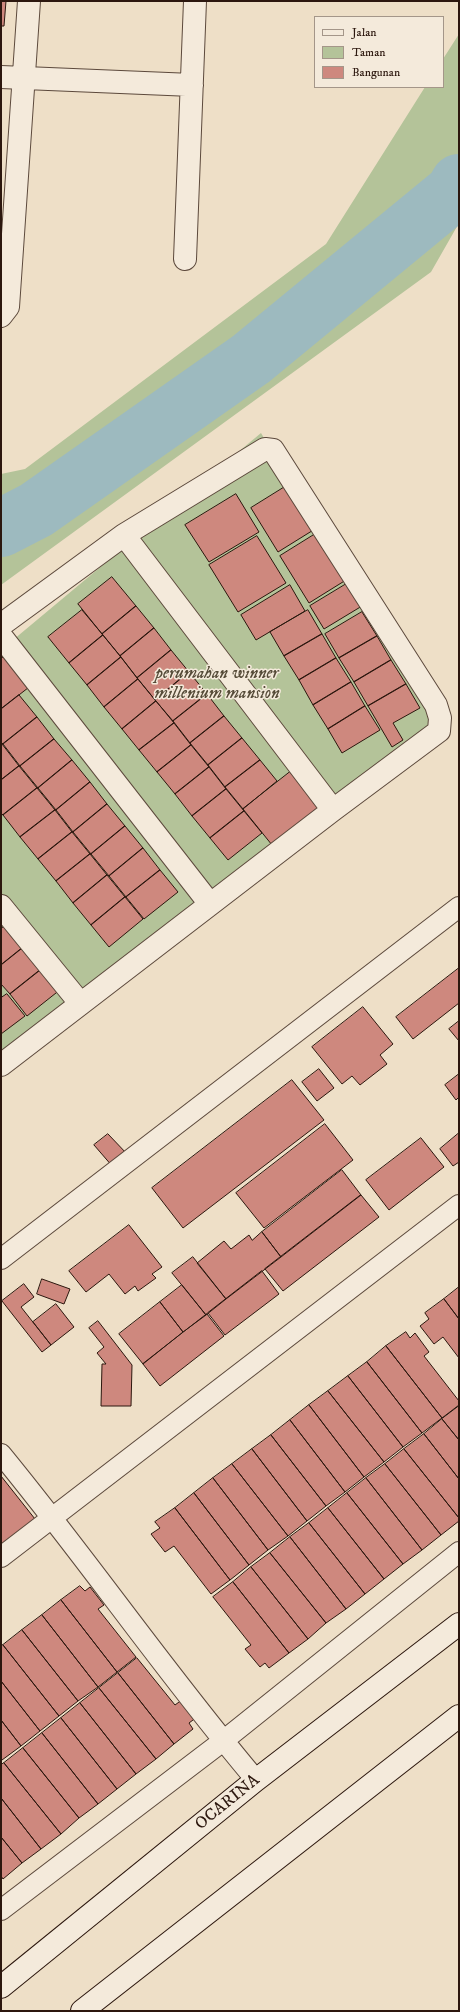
<!DOCTYPE html>
<html>
<head>
<meta charset="utf-8">
<style>
	body { margin:0 }
	#map { position:relative; width:460px; height:2012px; overflow:hidden; background:#eedfc7; font-family:"IM FELL DW Pica",serif }
	canvas { display:block }
	.frame { position:absolute; inset:0; border:2px solid #2c170e; pointer-events:none }
	.legend { position:absolute; left:314px; top:16px; width:130px; height:72px; box-sizing:border-box; background:#f4eadb; border:1px solid #a49689; margin:0; padding:5px 7px; list-style:none; font-size:12px; color:#2c170e }
	.legend li { display:flex; align-items:center; gap:8px; height:20px }
	.legend b { width:20px; border:1px solid #a49689 }
</style>
</head>
<body>
<div id="map">
<canvas width="460" height="2012"></canvas>
<div class="frame"></div>
<ul class="legend">
<li><b style="height:5px;background:#f4eadb"></b>Jalan</li>
<li><b style="height:11px;background:#b4c399"></b>Taman</li>
<li><b style="height:11px;background:#ce887e"></b>Bangunan</li>
</ul>
</div>
<script>
const c = document.querySelector('canvas').getContext('2d');
c.lineJoin = 'round';
function fillPath(path, color) { c.fillStyle = color; c.fill(path, 'evenodd'); }
function stroke(path, color, width, dash) { c.strokeStyle = color; c.lineWidth = width; c.lineCap = dash ? 'butt' : 'round'; c.setLineDash(dash || []); c.stroke(path); }
function label(font, color, halo, rows, align = 'center') {
  c.font = font + ' "IM FELL DW Pica",serif'; c.lineWidth = 3; c.setLineDash([]); c.textBaseline = 'middle'; c.strokeStyle = halo; c.fillStyle = color; for (const [text, x, y, turn = 0] of rows) {
    c.save(); c.translate(x, y); c.rotate((+turn || 0) * Math.PI / 180); c.textAlign = isNaN(turn) ? turn : align; if (halo) c.strokeText(text, 0, 0); c.fillText(text, 0, 0); c.restore();
  }
}
const green = new Path2D(`
	M 459,34 L 459,223 L 431,272 L 1,585 L 1,474 L 25,469 L 326,244 L 425,87 L 443,87 L 443,59 Z
	M 261,433 L 434,722 L 1,1065 L 1,650 Z`);
const river = new Path2D(`
	M 1,528 L 36,510 L 251,359 L 454,192 L 459,183`);
const building = new Path2D(`
	M 1,1 L 6,1 L 4,26 L 1,26 Z
	M 288,485 L 315,529 L 278,552 L 251,508 Z
	M 236,494 L 259,532 L 209,562 L 185,525 Z
	M 317,533 L 346,580 L 309,603 L 280,556 Z
	M 257,536 L 286,583 L 238,612 L 209,565 Z
	M 112,577 L 136,606 L 102,634 L 78,604 Z
	M 348,583 L 362,606 L 324,629 L 310,606 Z
	M 290,585 L 305,611 L 256,640 L 241,615 Z
	M 136,606 L 154,628 L 120,656 L 102,634 Z
	M 82,610 L 103,635 L 69,663 L 48,637 Z
	M 308,610 L 322,634 L 284,656 L 270,632 Z
	M 362,612 L 377,636 L 339,658 L 325,634 Z
	M 154,628 L 171,650 L 137,678 L 120,656 Z
	M 322,634 L 336,658 L 299,680 L 284,656 Z
	M 103,635 L 121,657 L 87,685 L 69,663 Z
	M 377,636 L 391,660 L 354,682 L 339,658 Z
	M 171,650 L 189,672 L 155,700 L 137,678 Z
	M 9,653 L 33,684 L 1,709 L 1,659 Z
	M 121,657 L 138,679 L 104,707 L 87,685 Z
	M 336,658 L 351,682 L 313,705 L 299,680 Z
	M 391,660 L 406,684 L 368,706 L 354,682 Z
	M 189,672 L 207,694 L 173,721 L 155,700 Z
	M 138,679 L 156,701 L 122,729 L 104,707 Z
	M 351,682 L 365,706 L 328,729 L 313,705 Z
	M 406,684 L 420,708 L 393,723 L 403,740 L 392,747 L 368,706 Z
	M 207,694 L 224,716 L 190,743 L 173,721 Z
	M 19,695 L 37,717 L 3,744 L 1,742 L 1,709 Z
	M 156,701 L 174,723 L 139,750 L 122,729 Z
	M 365,706 L 380,730 L 342,753 L 328,729 Z
	M 224,716 L 242,738 L 208,765 L 190,743 Z
	M 37,717 L 54,739 L 20,766 L 3,744 Z
	M 174,723 L 191,745 L 157,772 L 139,750 Z
	M 242,738 L 260,760 L 225,787 L 208,765 Z
	M 54,739 L 72,760 L 38,788 L 20,766 Z
	M 2,744 L 19,766 L 1,780 L 1,745 Z
	M 191,745 L 209,767 L 175,794 L 157,772 Z
	M 72,760 L 90,782 L 56,810 L 38,788 Z
	M 260,760 L 277,781 L 243,809 L 225,787 Z
	M 19,766 L 37,788 L 3,815 L 1,813 L 1,780 Z
	M 209,767 L 226,789 L 192,816 L 175,794 Z
	M 290,772 L 319,808 L 272,845 L 243,809 Z
	M 90,782 L 107,804 L 73,832 L 56,810 Z
	M 37,788 L 55,810 L 20,837 L 3,815 Z
	M 226,789 L 244,811 L 210,838 L 192,816 Z
	M 107,804 L 125,826 L 91,854 L 73,832 Z
	M 55,810 L 72,832 L 38,859 L 20,837 Z
	M 244,811 L 262,833 L 228,860 L 210,838 Z
	M 125,826 L 143,848 L 109,876 L 91,854 Z
	M 72,832 L 90,854 L 56,881 L 38,859 Z
	M 143,848 L 160,870 L 126,897 L 109,876 Z
	M 90,854 L 107,875 L 73,903 L 56,881 Z
	M 160,870 L 178,892 L 144,919 L 126,897 Z
	M 107,875 L 125,897 L 91,925 L 73,903 Z
	M 125,897 L 143,919 L 109,947 L 91,925 Z
	M 8,923 L 26,945 L 1,965 L 1,929 Z
	M 26,945 L 44,967 L 10,994 L 1,984 L 1,965 Z
	M 44,967 L 61,989 L 27,1016 L 10,994 Z
	M 459,968 L 459,1003 L 413,1039 L 396,1017 Z
	M 7,994 L 25,1016 L 1,1034 L 1,998 Z
	M 363,1007 L 393,1044 L 380,1055 L 387,1064 L 360,1085 L 352,1076 L 342,1084 L 312,1047 Z
	M 459,1021 L 459,1041 L 449,1029 Z
	M 319,1069 L 334,1088 L 317,1101 L 302,1082 Z
	M 459,1074 L 459,1097 L 456,1100 L 445,1085 Z
	M 292,1080 L 324,1120 L 183,1228 L 152,1188 Z
	M 325,1124 L 353,1160 L 264,1228 L 236,1193 Z
	M 459,1133 L 459,1162 L 453,1166 L 440,1149 Z
	M 108,1134 L 128,1155 L 113,1167 L 94,1145 Z
	M 421,1138 L 444,1167 L 389,1210 L 366,1180 Z
	M 342,1170 L 361,1195 L 281,1257 L 262,1232 Z
	M 361,1195 L 379,1217 L 283,1291 L 265,1269 Z
	M 129,1225 L 162,1267 L 152,1274 L 156,1278 L 138,1291 L 135,1286 L 125,1294 L 109,1274 L 86,1292 L 69,1271 Z
	M 262,1232 L 281,1257 L 226,1299 L 197,1263 L 224,1241 L 231,1249 L 249,1235 L 252,1240 Z
	M 193,1257 L 226,1299 L 206,1315 L 172,1273 Z
	M 262,1271 L 279,1294 L 225,1335 L 208,1313 Z
	M 42,1279 L 70,1289 L 64,1304 L 37,1294 Z
	M 24,1284 L 34,1297 L 21,1307 L 51,1345 L 42,1352 L 2,1301 Z
	M 182,1285 L 206,1315 L 183,1332 L 160,1302 Z
	M 459,1287 L 459,1319 L 444,1299 Z
	M 444,1299 L 459,1319 L 459,1358 L 443,1337 L 434,1344 L 420,1326 L 429,1319 L 425,1313 Z
	M 160,1302 L 183,1332 L 143,1364 L 119,1334 Z
	M 56,1304 L 74,1327 L 51,1345 L 33,1322 Z
	M 207,1314 L 224,1336 L 160,1386 L 143,1364 Z
	M 98,1321 L 132,1365 L 131,1406 L 101,1406 L 102,1364 L 106,1364 L 97,1353 L 104,1347 L 89,1328 Z
	M 406,1332 L 410,1338 L 415,1333 L 429,1352 L 424,1356 L 459,1401 L 459,1405 L 442,1418 L 386,1346 Z
	M 386,1346 L 442,1418 L 422,1433 L 367,1362 Z
	M 367,1362 L 422,1433 L 403,1447 L 348,1376 Z
	M 348,1376 L 403,1447 L 384,1462 L 328,1391 Z
	M 328,1391 L 384,1462 L 364,1477 L 309,1405 Z
	M 309,1405 L 364,1477 L 345,1492 L 290,1420 Z
	M 459,1406 L 459,1440 L 442,1419 Z
	M 442,1419 L 459,1440 L 459,1479 L 424,1434 Z
	M 290,1420 L 345,1492 L 326,1506 L 271,1435 Z
	M 424,1434 L 459,1479 L 459,1518 L 404,1449 Z
	M 271,1435 L 326,1506 L 307,1521 L 252,1449 Z
	M 252,1449 L 307,1521 L 288,1536 L 232,1464 Z
	M 404,1449 L 459,1518 L 459,1521 L 441,1535 L 385,1464 Z
	M 232,1464 L 288,1536 L 268,1550 L 213,1478 Z
	M 385,1464 L 441,1535 L 422,1550 L 366,1478 Z
	M 1,1476 L 35,1519 L 1,1545 Z
	M 213,1478 L 268,1550 L 249,1565 L 194,1493 Z
	M 366,1478 L 422,1550 L 403,1564 L 347,1493 Z
	M 194,1493 L 249,1565 L 230,1580 L 175,1508 Z
	M 347,1493 L 403,1564 L 384,1579 L 328,1508 Z
	M 175,1508 L 230,1580 L 211,1594 L 174,1546 L 165,1552 L 151,1534 L 160,1528 L 155,1522 Z
	M 328,1508 L 384,1579 L 365,1594 L 309,1523 Z
	M 309,1523 L 365,1594 L 346,1609 L 290,1537 Z
	M 290,1537 L 346,1609 L 326,1623 L 270,1553 Z
	M 270,1553 L 326,1623 L 308,1639 L 251,1567 Z
	M 251,1567 L 308,1639 L 289,1653 L 233,1582 Z
	M 233,1582 L 289,1653 L 269,1668 L 265,1663 L 260,1667 L 245,1649 L 251,1645 L 213,1597 Z
	M 80,1586 L 85,1591 L 90,1587 L 104,1605 L 98,1609 L 136,1657 L 117,1672 L 61,1600 Z
	M 61,1600 L 117,1672 L 98,1687 L 42,1615 Z
	M 42,1615 L 98,1687 L 78,1701 L 22,1630 Z
	M 22,1630 L 78,1701 L 59,1716 L 3,1645 Z
	M 3,1645 L 59,1716 L 40,1731 L 1,1681 L 1,1646 Z
	M 137,1658 L 175,1705 L 183,1699 L 197,1717 L 189,1723 L 193,1729 L 174,1744 L 118,1673 Z
	M 118,1673 L 174,1744 L 156,1759 L 99,1688 Z
	M 1,1681 L 40,1731 L 21,1746 L 1,1720 Z
	M 99,1688 L 156,1759 L 136,1774 L 80,1703 Z
	M 80,1703 L 136,1774 L 117,1789 L 61,1718 Z
	M 61,1718 L 117,1789 L 98,1804 L 42,1733 Z
	M 1,1720 L 21,1746 L 2,1760 L 1,1759 Z
	M 42,1733 L 98,1804 L 79,1818 L 23,1748 Z
	M 23,1748 L 79,1818 L 61,1834 L 4,1763 Z
	M 4,1763 L 61,1834 L 41,1849 L 1,1798 L 1,1765 Z
	M 1,1798 L 41,1849 L 22,1863 L 1,1837 Z
	M 1,1837 L 22,1863 L 3,1879 L 1,1876 Z`);
const lane = new Path2D(`
	M 1,1259 L 459,907
	M 1,1454 C 89,1561 167,1675 256,1780
	M 1,1557 L 459,1205
	M 1,1910 L 223,1741 L 459,1552`);
const street = new Path2D(`
	M 1,77 L 192,85
	M 185,259 L 195,1
	M 1,316 L 8,307 L 29,1
	M 124,535 L 333,810
	M 1,625 L 124,535 L 265,449 L 273,450 L 436,705 L 440,718 L 439,731 L 333,810 L 1,1065
	M 1,636 L 210,904
	M 1,906 L 80,1003`);
const secondary = new Path2D(`
	M 1,1987 L 256,1780 L 459,1624
	M 82,2011 L 459,1716`);
const parkNames = [
	["perumahan winner",217,674],
	["millenium mansion",217,694]
];
const streetNames = [
	["OCARINA",228,1803,-39]
];
fillPath(green, '#b4c399');
stroke(river, '#9dbabf', 58);
fillPath(building, '#ce887e');
stroke(building, '#2c170e', 1);
stroke(lane, '#5c493c', 22);
stroke(street, '#5c493c', 24);
stroke(secondary, '#2c170e', 24);
stroke(lane, '#f4eadb', 20);
stroke(street, '#f4eadb', 22);
stroke(secondary, '#f4eadb', 22);
label('italic 17px', '#554b38', '#f4eadb', parkNames);
label('17px', '#2c170e', '#f4eadb', streetNames);
</script>
</body>
</html>
